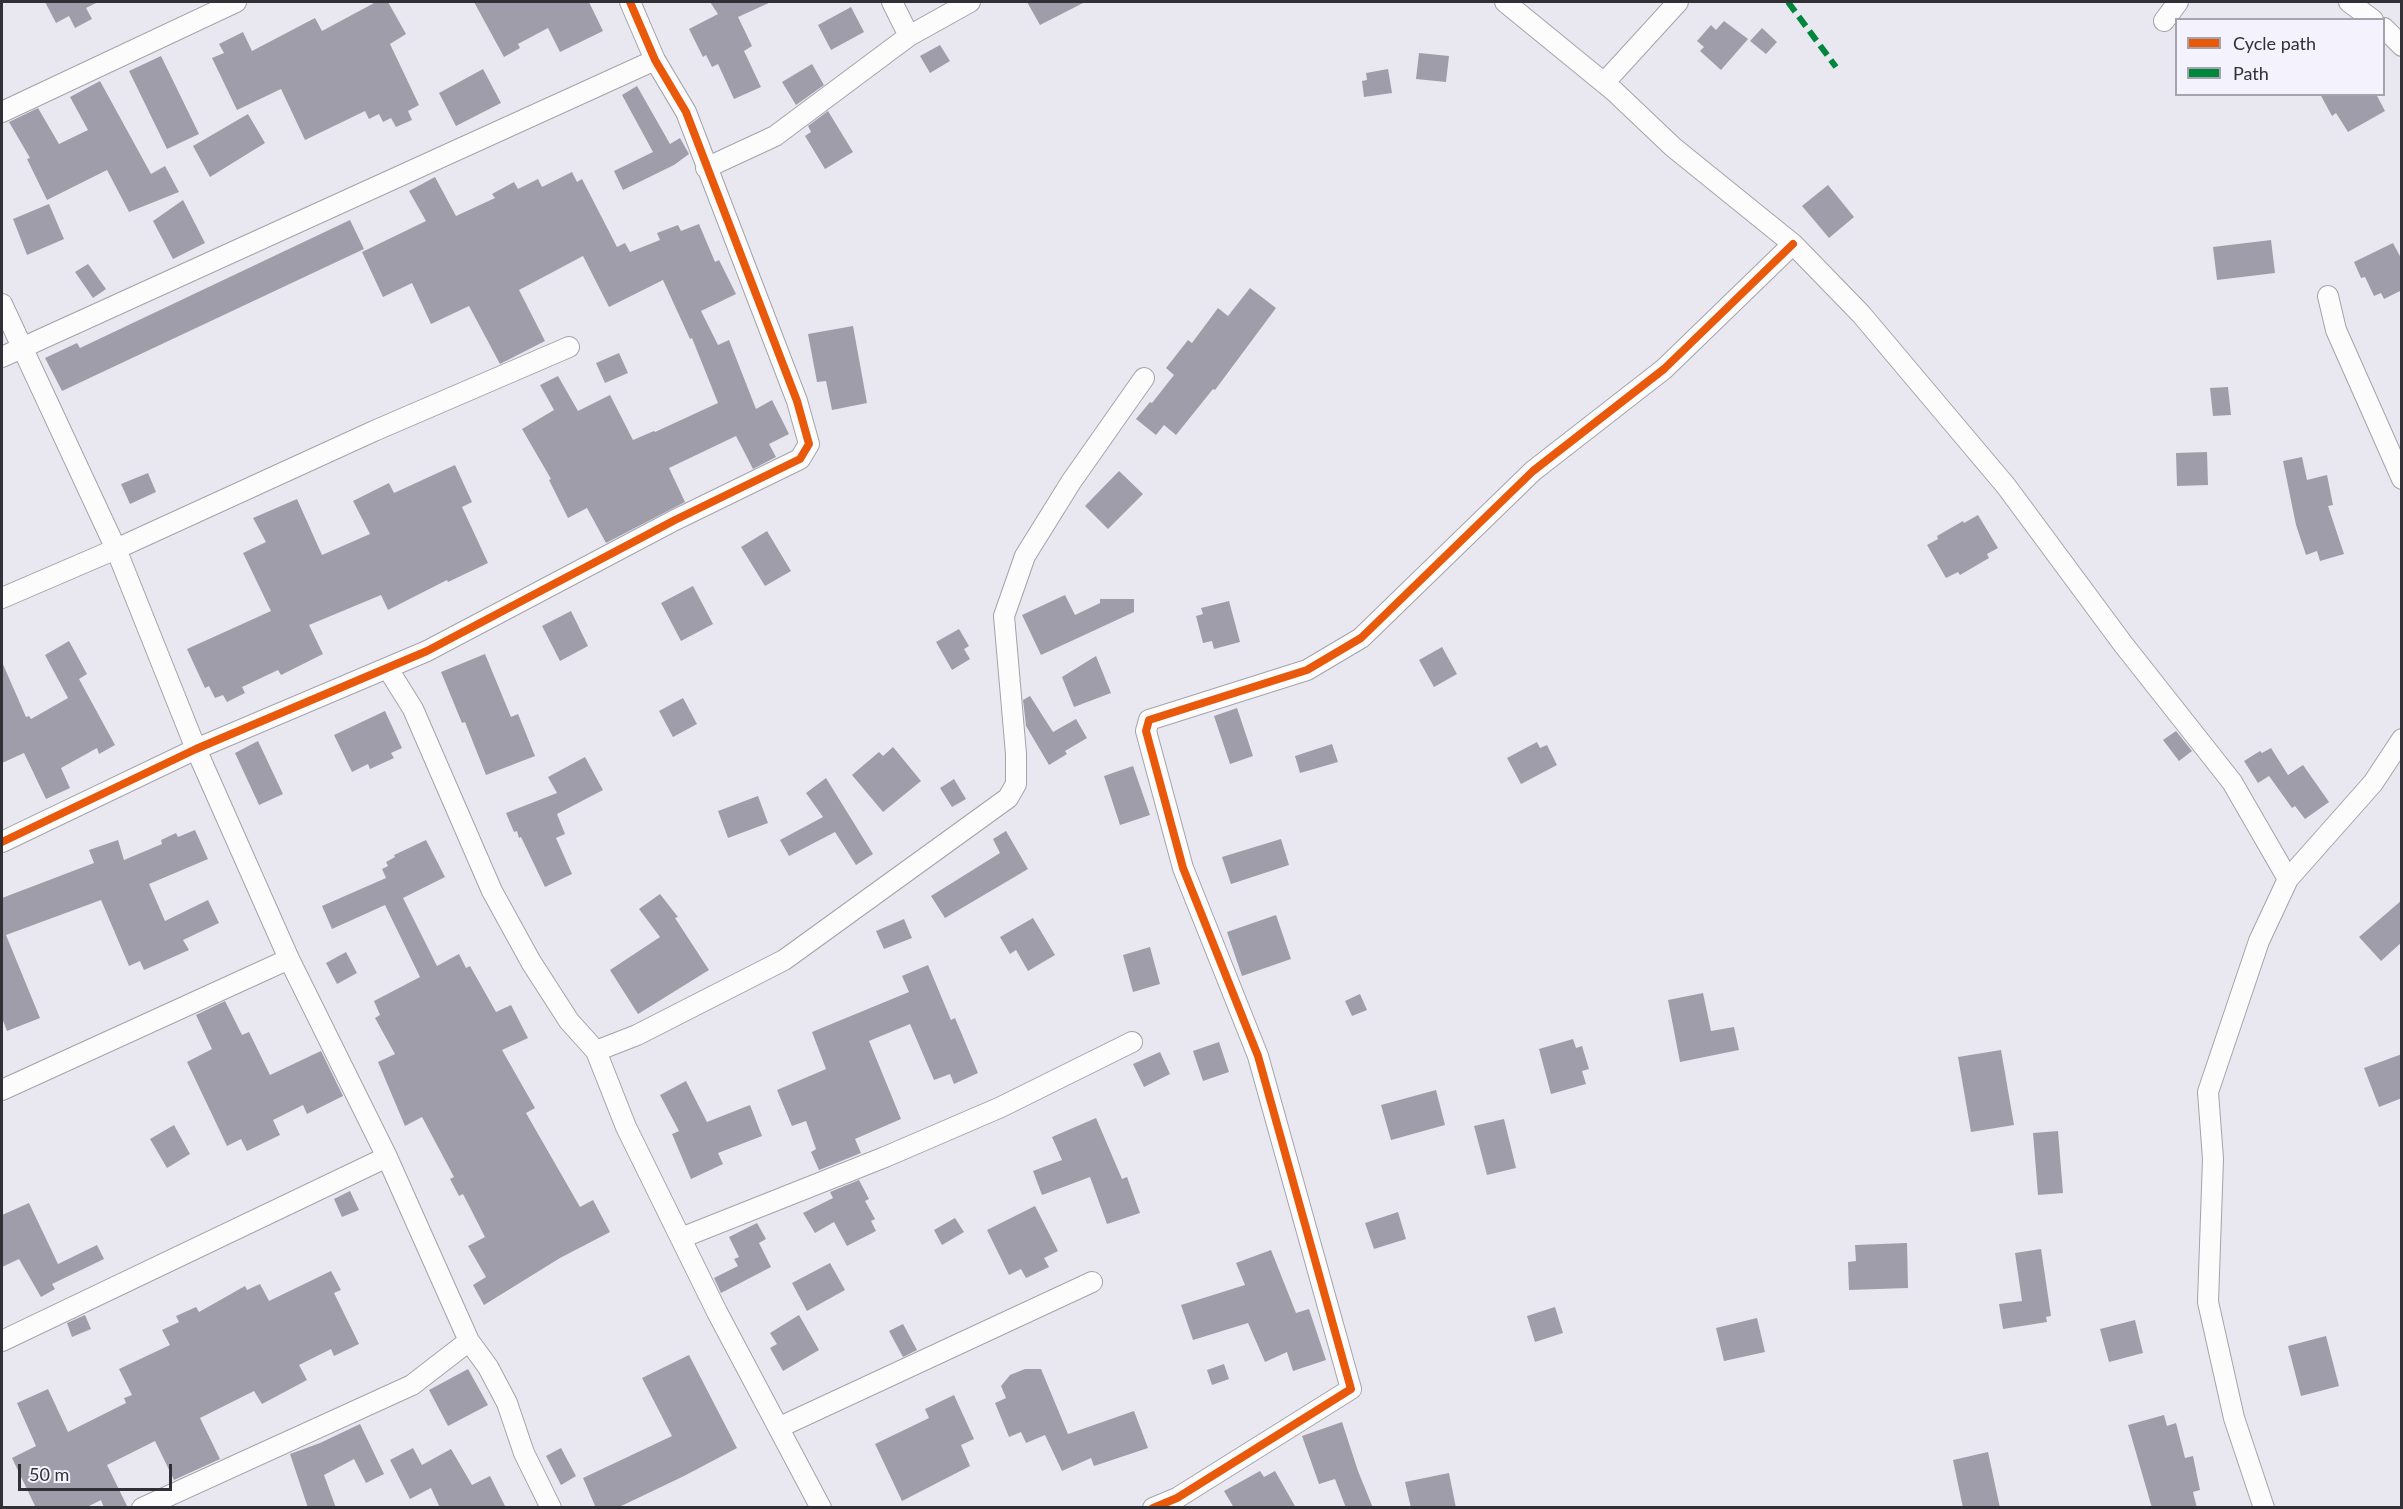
<!DOCTYPE html>
<html>
<head>
<meta charset="utf-8">
<style>
	body { margin:0 }
	#map { position:relative; width:2403px; height:1509px; overflow:hidden; background:#e9e8f1; font-family:Lato,sans-serif }
	canvas { display:block }
	.frame { position:absolute; inset:0; border:3px solid #313037; pointer-events:none }
	.legend { position:absolute; left:2175px; top:18px; width:210px; height:78px; box-sizing:border-box; background:#f3f2fd; border:2px solid #a5a4ae; margin:0; padding:8px 10px; list-style:none; font-size:18px; color:#313037 }
	.legend li { display:flex; align-items:center; gap:12px; height:30px }
	.legend b { width:30px; border:2px solid #a5a4ae }
	.scale { position:absolute; left:18px; top:1464px; width:154px; height:27px; box-sizing:border-box; border:3px solid #313037; border-top:0; padding-left:8px; font-size:18px; line-height:21px; white-space:nowrap; color:#313037; -webkit-text-stroke:4px #f3f2fd; paint-order:stroke }
</style>
</head>
<body>
<div id="map">
<canvas width="2403" height="1509"></canvas>
<div class="frame"></div>
<ul class="legend">
<li><b style="height:8px;background:#e8590c"></b>Cycle path</li>
<li><b style="height:8px;background:#00873e"></b>Path</li>
</ul>
<div class="scale">50 m</div>
</div>
<script>
const c = document.querySelector('canvas').getContext('2d');
c.lineJoin = 'round';
function fillPath(path, color) { c.fillStyle = color; c.fill(path, 'evenodd'); }
function stroke(path, color, width, dash) { c.strokeStyle = color; c.lineWidth = width; c.lineCap = dash ? 'butt' : 'round'; c.setLineDash(dash || []); c.stroke(path); }
const building = new Path2D(`
	M 45,2 L 98,2 L 86,8 L 92,19 L 75,28 L 69,16 L 56,23 Z
	M 376,2 L 388,2 L 406,34 L 390,44 L 419,105 L 408,111 L 412,120 L 396,127 L 391,118 L 383,122 L 379,114 L 369,119 L 365,111 L 305,140 L 281,89 L 237,110 L 212,58 L 224,53 L 219,44 L 243,32 L 252,51 L 315,18 L 322,31 Z
	M 474,2 L 589,2 L 603,31 L 560,52 L 548,28 L 518,44 L 520,48 L 504,57 Z
	M 710,2 L 771,2 L 738,17 L 752,46 L 744,51 L 761,87 L 734,99 L 718,64 L 712,67 L 706,55 L 703,57 L 689,29 L 718,14 Z
	M 1027,2 L 1085,2 L 1040,25 Z
	M 851,7 L 864,32 L 831,50 L 818,25 Z
	M 1724,21 L 1748,39 L 1721,70 L 1700,51 L 1704,47 L 1697,41 L 1711,25 L 1716,30 Z
	M 1762,28 L 1777,42 L 1766,54 L 1750,41 Z
	M 940,45 L 950,61 L 930,73 L 920,56 Z
	M 1419,53 L 1449,56 L 1446,82 L 1416,79 Z
	M 161,56 L 199,134 L 167,149 L 129,71 Z
	M 812,64 L 824,85 L 796,105 L 782,82 Z
	M 483,69 L 501,103 L 456,126 L 439,93 Z
	M 1388,69 L 1392,93 L 1364,97 L 1362,81 L 1367,80 L 1366,73 Z
	M 100,81 L 151,174 L 165,166 L 179,192 L 129,212 L 107,170 L 47,200 L 27,159 L 30,158 L 9,122 L 38,108 L 59,144 L 88,130 L 70,97 Z
	M 637,86 L 670,144 L 680,138 L 689,154 L 674,165 L 623,190 L 614,171 L 653,152 L 622,95 Z
	M 2320,94 L 2376,94 L 2385,111 L 2348,132 L 2336,113 L 2332,116 Z
	M 828,111 L 853,152 L 825,169 L 805,136 L 811,132 L 808,126 Z
	M 248,114 L 265,143 L 210,177 L 193,146 Z
	M 572,172 L 577,182 L 582,179 L 617,247 L 625,243 L 630,252 L 660,240 L 657,233 L 678,225 L 681,231 L 699,224 L 715,262 L 719,260 L 736,294 L 701,311 L 718,345 L 729,340 L 756,409 L 772,400 L 789,434 L 769,444 L 776,457 L 753,469 L 736,436 L 669,468 L 685,502 L 606,543 L 587,508 L 568,518 L 549,480 L 551,479 L 522,429 L 554,410 L 540,385 L 558,376 L 578,411 L 610,395 L 633,440 L 654,431 L 655,432 L 718,403 L 692,338 L 690,339 L 663,280 L 609,307 L 583,256 L 519,290 L 545,341 L 500,364 L 469,306 L 431,324 L 412,283 L 383,297 L 362,252 L 426,221 L 409,191 L 435,177 L 456,216 L 495,198 L 492,194 L 514,182 L 518,189 L 538,179 L 542,187 Z
	M 1828,185 L 1854,217 L 1829,238 L 1802,206 Z
	M 183,200 L 205,243 L 173,259 L 153,221 Z
	M 49,204 L 64,239 L 27,255 L 13,219 Z
	M 350,220 L 364,249 L 62,391 L 45,358 L 77,343 L 80,348 Z
	M 2271,240 L 2275,273 L 2217,280 L 2213,247 Z
	M 2393,243 L 2402,260 L 2402,290 L 2384,299 L 2381,293 L 2374,296 L 2365,277 L 2361,278 L 2354,262 Z
	M 88,264 L 106,289 L 93,298 L 75,272 Z
	M 1250,288 L 1276,308 L 1215,390 L 1213,389 L 1176,435 L 1164,425 L 1156,435 L 1136,419 L 1150,402 L 1152,403 L 1174,375 L 1166,368 L 1188,340 L 1192,343 L 1218,308 L 1228,316 Z
	M 853,326 L 867,403 L 832,410 L 826,381 L 817,382 L 808,334 Z
	M 619,353 L 628,373 L 605,383 L 596,363 Z
	M 2228,387 L 2231,415 L 2213,416 L 2210,388 Z
	M 2207,452 L 2208,485 L 2177,486 L 2176,453 Z
	M 2302,457 L 2307,480 L 2327,475 L 2333,505 L 2328,506 L 2344,554 L 2320,561 L 2317,551 L 2306,555 L 2296,525 L 2283,461 Z
	M 455,465 L 472,502 L 462,507 L 488,563 L 448,582 L 447,580 L 388,610 L 381,595 L 309,625 L 323,654 L 281,675 L 278,670 L 242,687 L 245,693 L 227,702 L 223,695 L 215,698 L 209,686 L 205,688 L 187,649 L 271,611 L 243,553 L 266,542 L 253,518 L 297,499 L 322,555 L 370,534 L 353,501 L 389,483 L 394,493 Z
	M 1119,471 L 1143,494 L 1108,529 L 1085,506 Z
	M 148,473 L 156,492 L 130,504 L 121,484 Z
	M 1978,515 L 1998,548 L 1987,554 L 1989,558 L 1960,575 L 1958,572 L 1946,578 L 1927,545 L 1938,539 L 1937,536 L 1963,521 L 1964,523 Z
	M 767,531 L 791,571 L 765,586 L 741,547 Z
	M 693,586 L 713,624 L 681,641 L 661,603 Z
	M 1065,595 L 1075,615 L 1100,603 L 1100,599 L 1134,599 L 1134,612 L 1041,655 L 1022,615 Z
	M 1229,601 L 1240,642 L 1214,649 L 1212,641 L 1203,643 L 1196,616 L 1203,614 L 1201,608 Z
	M 571,611 L 588,646 L 560,661 L 542,626 Z
	M 959,629 L 969,646 L 964,649 L 970,659 L 952,670 L 936,642 Z
	M 69,641 L 87,674 L 79,679 L 115,745 L 99,754 L 97,748 L 61,768 L 70,788 L 46,799 L 24,753 L 2,763 L 2,662 L 26,717 L 29,716 L 31,719 L 68,698 L 45,655 Z
	M 1442,647 L 1457,674 L 1434,687 L 1419,660 Z
	M 485,654 L 511,717 L 518,714 L 535,756 L 486,775 L 465,722 L 462,723 L 441,672 Z
	M 1096,656 L 1111,693 L 1074,707 L 1062,677 Z
	M 1030,696 L 1053,732 L 1076,719 L 1087,738 L 1065,751 L 1067,754 L 1049,765 L 1026,726 L 1023,700 Z
	M 683,698 L 697,724 L 673,737 L 659,711 Z
	M 1237,708 L 1253,756 L 1230,764 L 1214,716 Z
	M 385,711 L 402,748 L 391,753 L 394,758 L 370,769 L 368,764 L 352,772 L 334,735 Z
	M 2176,731 L 2192,751 L 2179,761 L 2163,740 Z
	M 258,741 L 283,794 L 259,805 L 235,753 Z
	M 1537,742 L 1540,748 L 1547,745 L 1557,765 L 1521,784 L 1507,758 Z
	M 1332,744 L 1338,762 L 1300,773 L 1295,756 Z
	M 893,747 L 921,781 L 883,812 L 852,775 L 879,752 L 883,756 Z
	M 2271,748 L 2288,775 L 2303,765 L 2329,802 L 2305,819 L 2295,806 L 2292,808 L 2269,776 L 2258,783 L 2244,761 L 2260,751 L 2262,753 Z
	M 585,757 L 603,790 L 557,814 L 565,834 L 556,838 L 572,874 L 545,887 L 521,837 L 519,838 L 517,831 L 514,832 L 506,813 L 557,793 L 548,777 Z
	M 1133,766 L 1150,815 L 1120,825 L 1104,776 Z
	M 826,778 L 873,854 L 856,865 L 835,832 L 789,856 L 780,840 L 823,817 L 806,793 Z
	M 954,779 L 966,799 L 952,807 L 940,788 Z
	M 758,796 L 768,823 L 728,838 L 718,811 Z
	M 195,830 L 208,859 L 149,884 L 165,921 L 208,900 L 219,923 L 183,940 L 189,950 L 144,970 L 140,961 L 129,966 L 101,900 L 6,935 L 40,1018 L 7,1031 L 2,1018 L 2,898 L 94,863 L 89,850 L 118,840 L 124,860 L 162,844 L 161,840 L 176,833 L 178,837 Z
	M 1006,831 L 1028,869 L 945,918 L 931,896 L 1000,853 L 993,839 Z
	M 1281,839 L 1289,865 L 1231,884 L 1222,857 Z
	M 426,840 L 445,877 L 403,898 L 437,966 L 459,954 L 466,968 L 470,966 L 496,1012 L 511,1005 L 528,1038 L 502,1050 L 535,1108 L 526,1113 L 580,1207 L 593,1200 L 610,1232 L 560,1258 L 484,1305 L 473,1285 L 486,1277 L 468,1246 L 485,1237 L 463,1194 L 459,1196 L 450,1179 L 454,1177 L 422,1117 L 405,1126 L 378,1062 L 395,1054 L 375,1018 L 380,1015 L 374,1001 L 420,977 L 385,905 L 332,929 L 322,906 L 386,878 L 382,869 L 388,866 L 386,862 L 395,857 L 394,855 Z
	M 660,894 L 678,917 L 675,918 L 709,970 L 638,1014 L 610,970 L 660,937 L 639,909 Z
	M 2402,900 L 2402,942 L 2381,961 L 2359,937 Z
	M 1276,915 L 1291,959 L 1242,976 L 1227,932 Z
	M 1033,918 L 1055,955 L 1028,971 L 1016,950 L 1010,954 L 1000,937 Z
	M 904,919 L 912,938 L 884,949 L 876,931 Z
	M 1150,947 L 1160,984 L 1133,992 L 1123,955 Z
	M 346,952 L 357,973 L 337,984 L 326,963 Z
	M 928,965 L 951,1020 L 955,1018 L 978,1073 L 954,1084 L 950,1074 L 934,1080 L 910,1024 L 869,1041 L 901,1119 L 855,1139 L 861,1153 L 819,1170 L 811,1152 L 816,1149 L 806,1121 L 792,1126 L 777,1090 L 826,1069 L 812,1032 L 909,992 L 902,976 Z
	M 1703,993 L 1711,1031 L 1734,1027 L 1739,1050 L 1680,1062 L 1668,1000 Z
	M 1360,994 L 1367,1010 L 1352,1016 L 1345,1001 Z
	M 225,1001 L 242,1035 L 249,1032 L 270,1075 L 321,1051 L 343,1096 L 307,1114 L 303,1105 L 273,1120 L 280,1135 L 247,1151 L 241,1139 L 227,1146 L 187,1062 L 212,1049 L 196,1015 Z
	M 1573,1039 L 1576,1048 L 1582,1046 L 1589,1069 L 1582,1071 L 1586,1084 L 1551,1094 L 1539,1049 Z
	M 1219,1042 L 1229,1072 L 1203,1081 L 1193,1051 Z
	M 2001,1050 L 2014,1125 L 1971,1132 L 1958,1057 Z
	M 1160,1052 L 1170,1074 L 1144,1087 L 1133,1064 Z
	M 2402,1054 L 2402,1098 L 2379,1107 L 2364,1068 Z
	M 686,1081 L 707,1122 L 750,1105 L 762,1136 L 718,1153 L 723,1164 L 691,1179 L 672,1134 L 679,1131 L 660,1095 Z
	M 1436,1090 L 1445,1125 L 1391,1140 L 1381,1105 Z
	M 1096,1118 L 1122,1179 L 1127,1177 L 1140,1213 L 1107,1224 L 1090,1177 L 1042,1195 L 1033,1171 L 1062,1160 L 1052,1137 Z
	M 1504,1119 L 1516,1168 L 1487,1175 L 1474,1126 Z
	M 174,1125 L 190,1154 L 167,1168 L 150,1139 Z
	M 2058,1131 L 2063,1193 L 2038,1195 L 2033,1133 Z
	M 859,1180 L 869,1199 L 865,1201 L 875,1219 L 871,1221 L 876,1231 L 847,1246 L 834,1222 L 815,1233 L 803,1213 L 833,1198 L 830,1192 Z
	M 350,1191 L 359,1210 L 342,1217 L 334,1199 Z
	M 29,1203 L 58,1264 L 97,1245 L 104,1259 L 52,1284 L 55,1289 L 41,1297 L 19,1259 L 2,1267 L 2,1215 Z
	M 1035,1206 L 1058,1251 L 1044,1258 L 1049,1267 L 1026,1278 L 1021,1269 L 1009,1275 L 987,1230 Z
	M 1398,1212 L 1406,1239 L 1374,1249 L 1365,1223 Z
	M 955,1218 L 964,1232 L 942,1245 L 934,1230 Z
	M 757,1223 L 766,1239 L 759,1243 L 771,1267 L 721,1293 L 714,1278 L 738,1266 L 734,1259 L 739,1257 L 729,1237 Z
	M 1907,1243 L 1908,1288 L 1849,1290 L 1848,1262 L 1856,1261 L 1855,1245 Z
	M 2041,1249 L 2051,1316 L 2046,1317 L 2047,1322 L 2003,1329 L 1999,1304 L 2022,1301 L 2015,1253 Z
	M 1271,1250 L 1296,1313 L 1309,1309 L 1326,1360 L 1293,1371 L 1287,1352 L 1265,1362 L 1248,1323 L 1193,1340 L 1181,1305 L 1245,1285 L 1236,1263 Z
	M 830,1263 L 845,1290 L 807,1311 L 792,1283 Z
	M 331,1271 L 341,1290 L 334,1293 L 359,1344 L 334,1356 L 331,1349 L 299,1365 L 307,1380 L 262,1404 L 254,1391 L 200,1418 L 220,1459 L 174,1480 L 155,1441 L 107,1465 L 128,1508 L 104,1508 L 101,1500 L 85,1508 L 36,1508 L 12,1458 L 36,1446 L 17,1403 L 48,1389 L 68,1432 L 126,1403 L 124,1398 L 132,1395 L 119,1369 L 170,1345 L 162,1330 L 179,1322 L 176,1316 L 196,1307 L 199,1312 L 245,1286 L 247,1290 L 260,1284 L 269,1301 Z
	M 1555,1307 L 1563,1333 L 1535,1342 L 1527,1316 Z
	M 85,1315 L 91,1329 L 72,1337 L 67,1323 Z
	M 799,1315 L 819,1350 L 783,1371 L 770,1348 L 777,1344 L 770,1333 Z
	M 1757,1318 L 1765,1352 L 1724,1361 L 1716,1328 Z
	M 2135,1320 L 2143,1353 L 2109,1362 L 2100,1329 Z
	M 903,1324 L 917,1350 L 903,1357 L 889,1331 Z
	M 2326,1336 L 2339,1386 L 2301,1396 L 2288,1346 Z
	M 689,1355 L 737,1448 L 684,1476 L 617,1508 L 596,1508 L 583,1478 L 672,1436 L 642,1378 Z
	M 1224,1364 L 1229,1379 L 1212,1385 L 1207,1370 Z
	M 468,1369 L 488,1405 L 448,1426 L 429,1390 Z
	M 1025,1369 L 1041,1369 L 1068,1434 L 1134,1411 L 1148,1448 L 1094,1466 L 1091,1458 L 1062,1471 L 1045,1435 L 1026,1443 L 1021,1432 L 1009,1437 L 995,1403 L 1006,1398 L 1001,1386 L 1010,1375 Z
	M 954,1395 L 974,1439 L 961,1445 L 970,1466 L 902,1501 L 875,1444 L 929,1418 L 925,1409 Z
	M 2164,1415 L 2167,1426 L 2176,1423 L 2185,1458 L 2193,1456 L 2200,1490 L 2193,1492 L 2197,1508 L 2152,1508 L 2128,1425 Z
	M 1342,1422 L 1358,1471 L 1373,1508 L 1346,1508 L 1335,1479 L 1319,1484 L 1302,1436 Z
	M 360,1424 L 384,1474 L 366,1483 L 354,1459 L 324,1475 L 336,1508 L 308,1508 L 290,1454 L 320,1443 Z
	M 413,1448 L 422,1465 L 451,1449 L 472,1485 L 490,1476 L 506,1508 L 440,1508 L 431,1488 L 410,1499 L 390,1460 Z
	M 561,1448 L 576,1476 L 561,1485 L 546,1456 Z
	M 1988,1452 L 2000,1508 L 1963,1508 L 1953,1460 Z
	M 1260,1471 L 1264,1477 L 1275,1471 L 1296,1508 L 1234,1508 L 1224,1491 Z
	M 1449,1473 L 1456,1508 L 1411,1508 L 1405,1482 Z`);
const minor = new Path2D(`
	M 892,2 L 909,36
	M 1505,2 L 1614,91 L 1673,147 L 1793,244 L 1861,314 L 2006,486 L 2123,644 L 2232,782 L 2288,879
	M 2349,2 L 2373,20
	M 2164,21 L 2178,2
	M 2384,28 L 2402,46
	M 1604,83 L 1678,2
	M 2,112 L 236,2
	M 706,168 L 775,136 L 909,36 L 970,2
	M 2328,296 L 2336,330 L 2402,479
	M 2,304 L 116,549 L 196,749 L 289,959 L 387,1157 L 469,1341 L 488,1367 L 507,1403 L 524,1453 L 551,1508
	M 2,357 L 655,60
	M 2,598 L 116,549 L 374,431 L 569,347
	M 388,669 L 413,709 L 492,891 L 531,962 L 569,1021 L 596,1051 L 626,1127 L 717,1312 L 821,1508
	M 2,842 L 196,749 L 427,651 L 675,520 L 800,459 L 809,444 L 797,401 L 686,112 L 655,60 L 630,2
	M 596,1051 L 637,1035 L 784,960 L 1008,798 L 1016,784 L 1016,754 L 1004,616 L 1025,556 L 1071,482 L 1144,378
	M 2,1090 L 289,959
	M 681,1238 L 885,1157 L 1001,1107 L 1132,1042
	M 2,1341 L 387,1157
	M 780,1427 L 1092,1282
	M 142,1508 L 412,1385 L 469,1341
	M 1153,1508 L 1177,1498 L 1351,1389 L 1258,1056 L 1183,868 L 1146,731 L 1149,720 L 1307,670 L 1361,638 L 1533,471 L 1664,369 L 1793,244
	M 2264,1508 L 2234,1418 L 2208,1302 L 2213,1159 L 2208,1092 L 2259,941 L 2288,879 L 2373,783 L 2402,739`);
const quiet = new Path2D(`
	M 1788,2 L 1836,67`);
const cycleway = new Path2D(`
	M 2,842 L 196,749 L 427,651 L 675,520 L 800,459 L 809,444 L 797,401 L 686,112 L 655,60 L 630,2
	M 1153,1508 L 1177,1498 L 1351,1389 L 1258,1056 L 1183,868 L 1146,731 L 1149,720 L 1307,670 L 1361,638 L 1533,471 L 1664,369 L 1793,244`);
fillPath(building, '#9f9daa');
stroke(minor, '#a4a3aa', 22);
stroke(minor, '#fcfcfd', 20);
stroke(quiet, '#00873e', 6, [12, 6]);
stroke(cycleway, '#e8590c', 8);
</script>
</body>
</html>
